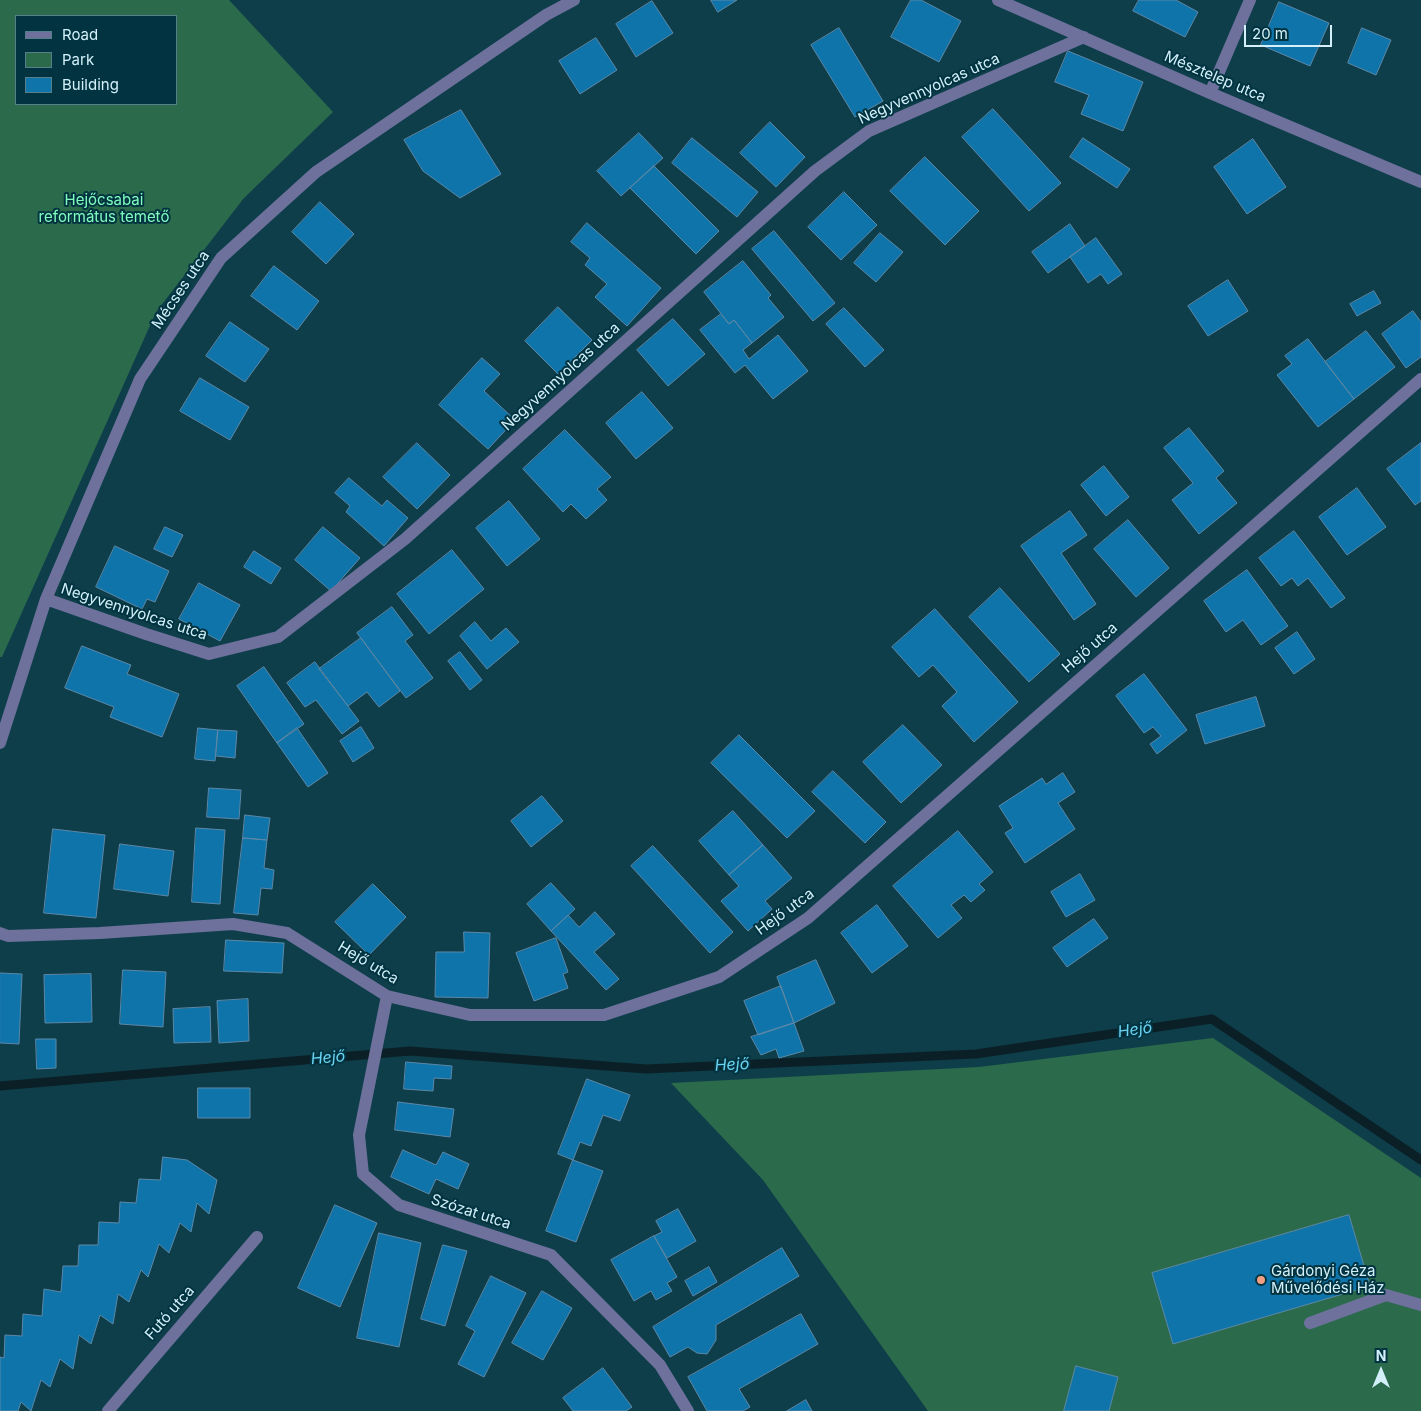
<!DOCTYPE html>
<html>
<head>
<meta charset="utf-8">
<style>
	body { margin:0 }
	#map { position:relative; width:1421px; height:1411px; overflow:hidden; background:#0f3e4b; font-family:Inter,sans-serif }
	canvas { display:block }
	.legend { position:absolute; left:15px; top:15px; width:162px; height:90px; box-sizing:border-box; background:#013440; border:1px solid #557f8a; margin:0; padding:6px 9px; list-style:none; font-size:15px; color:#d3f0fa }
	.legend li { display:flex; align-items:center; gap:10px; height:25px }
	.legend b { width:25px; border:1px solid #557f8a }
	.north { position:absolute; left:1356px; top:1346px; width:50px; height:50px; -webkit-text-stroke:4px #013440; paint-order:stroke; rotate:0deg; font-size:14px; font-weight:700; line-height:20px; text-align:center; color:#d3f0fa }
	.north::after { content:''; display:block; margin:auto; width:18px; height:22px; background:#d3f0fa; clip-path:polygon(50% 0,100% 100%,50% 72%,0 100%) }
	.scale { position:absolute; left:1244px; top:25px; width:88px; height:22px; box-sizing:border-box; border:2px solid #d3f0fa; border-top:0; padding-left:6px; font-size:15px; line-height:18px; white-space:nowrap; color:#d3f0fa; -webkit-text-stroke:4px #013440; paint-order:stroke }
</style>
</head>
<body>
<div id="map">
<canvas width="1421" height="1411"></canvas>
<ul class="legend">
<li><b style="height:6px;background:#6d719c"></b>Road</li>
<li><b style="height:14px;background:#2b6b4c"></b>Park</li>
<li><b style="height:14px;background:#0e74aa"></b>Building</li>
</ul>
<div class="north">N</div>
<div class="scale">20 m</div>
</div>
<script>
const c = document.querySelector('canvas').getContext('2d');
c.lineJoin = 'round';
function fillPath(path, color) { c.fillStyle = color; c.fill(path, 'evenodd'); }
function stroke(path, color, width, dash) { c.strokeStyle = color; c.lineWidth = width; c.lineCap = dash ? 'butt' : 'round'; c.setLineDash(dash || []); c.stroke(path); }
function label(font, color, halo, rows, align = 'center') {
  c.font = font + ' Inter,sans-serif'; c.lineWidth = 4; c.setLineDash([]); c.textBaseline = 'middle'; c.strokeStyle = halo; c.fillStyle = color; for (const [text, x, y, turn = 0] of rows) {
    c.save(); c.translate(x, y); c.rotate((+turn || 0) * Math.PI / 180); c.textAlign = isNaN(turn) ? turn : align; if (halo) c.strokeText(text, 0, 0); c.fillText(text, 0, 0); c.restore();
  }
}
const green = new Path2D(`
	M 0,0 L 229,0 L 333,112 L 244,198 L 156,312 L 2,657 L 0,657 ZM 176,16 L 176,104 L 16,104 L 16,16 Z
	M 1213,1038 L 1421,1178 L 1421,1411 L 928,1411 L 763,1180 L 671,1083 L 979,1067 Z`);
const stream = new Path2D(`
	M 0,1086 L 410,1051 L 646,1069 L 976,1054 L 1212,1019 L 1421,1160`);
const building = new Path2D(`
	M 711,0 L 737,0 L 718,12 Z
	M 911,0 L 921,0 L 961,21 L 939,62 L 891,37 Z
	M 1139,0 L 1176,0 L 1198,12 L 1185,37 L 1133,11 Z
	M 652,1 L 673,33 L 636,57 L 616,24 Z
	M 1279,2 L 1329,23 L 1310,66 L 1261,45 Z
	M 839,28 L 883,101 L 855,117 L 811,45 Z
	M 1362,28 L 1391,40 L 1376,75 L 1348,63 Z
	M 596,38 L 617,70 L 580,94 L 559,61 Z
	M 1068,51 L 1143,82 L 1123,131 L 1081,114 L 1089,95 L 1055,82 Z
	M 993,109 L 1061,183 L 1029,211 L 962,137 Z
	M 461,110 L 501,174 L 460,198 L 423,171 L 404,140 Z
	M 770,122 L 805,157 L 776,187 L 740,153 Z
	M 639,133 L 663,158 L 621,196 L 597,171 Z
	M 692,138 L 758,192 L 737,217 L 672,163 Z
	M 1083,138 L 1130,169 L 1117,188 L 1070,157 Z
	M 1253,139 L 1286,187 L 1247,214 L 1214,167 Z
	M 925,157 L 979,211 L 945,245 L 890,191 Z
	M 654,166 L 719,231 L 696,254 L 630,188 Z
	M 844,192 L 877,225 L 841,260 L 808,227 Z
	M 320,202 L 354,234 L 326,264 L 292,232 Z
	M 587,223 L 661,288 L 627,326 L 595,297 L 607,284 L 585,265 L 590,258 L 571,242 Z
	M 1070,224 L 1085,246 L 1048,273 L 1032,252 Z
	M 774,231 L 835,303 L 813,321 L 752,249 Z
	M 880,233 L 903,252 L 876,282 L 854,263 Z
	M 1096,238 L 1122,274 L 1108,284 L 1101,274 L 1088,283 L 1070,257 Z
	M 743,261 L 771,295 L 768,298 L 784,317 L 752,343 L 734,320 L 729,324 L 704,292 Z
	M 274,266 L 319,301 L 297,330 L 251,296 Z
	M 1228,280 L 1248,311 L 1208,336 L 1188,306 Z
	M 1374,291 L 1381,303 L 1357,316 L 1350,304 Z
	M 558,307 L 592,340 L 558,374 L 525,341 Z
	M 844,308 L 884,350 L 865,367 L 826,324 Z
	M 1413,311 L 1421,322 L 1421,357 L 1406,368 L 1382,334 Z
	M 721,314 L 729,324 L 734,320 L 752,343 L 743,350 L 749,359 L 778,335 L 808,371 L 773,399 L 745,365 L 735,373 L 700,330 Z
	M 673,319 L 705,354 L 668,386 L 637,350 Z
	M 230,322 L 269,349 L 245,382 L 206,356 Z
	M 1366,331 L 1395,367 L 1354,399 L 1325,362 Z
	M 1308,339 L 1354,399 L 1318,427 L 1277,375 L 1292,364 L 1285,356 Z
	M 482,358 L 500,374 L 484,391 L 515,420 L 488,449 L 439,405 Z
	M 200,378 L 249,407 L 230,440 L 180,411 Z
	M 642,392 L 673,428 L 636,459 L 606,423 Z
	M 1189,428 L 1224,471 L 1216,478 L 1237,503 L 1199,534 L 1172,500 L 1193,483 L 1164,448 Z
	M 565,430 L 611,477 L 597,489 L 607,500 L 586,519 L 571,504 L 563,512 L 523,469 Z
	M 417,443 L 450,475 L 417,509 L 383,477 Z
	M 1421,443 L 1421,501 L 1415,505 L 1387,469 Z
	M 1104,466 L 1129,497 L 1106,516 L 1081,485 Z
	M 349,478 L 382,506 L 387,500 L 408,518 L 384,546 L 346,512 L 350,506 L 335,493 Z
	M 1357,488 L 1386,527 L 1347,555 L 1319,517 Z
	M 509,501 L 540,539 L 507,566 L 476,528 Z
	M 1070,511 L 1087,535 L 1061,553 L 1096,604 L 1074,620 L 1021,546 Z
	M 1128,520 L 1169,568 L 1136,597 L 1094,549 Z
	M 165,527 L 183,535 L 172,557 L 154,549 Z
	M 323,527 L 360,558 L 331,591 L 295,560 Z
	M 1294,531 L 1345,598 L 1331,608 L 1308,578 L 1298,586 L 1292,578 L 1281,586 L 1259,558 Z
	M 115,546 L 169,571 L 155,602 L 147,599 L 142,609 L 96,587 Z
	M 452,550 L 484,589 L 429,634 L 397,594 Z
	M 254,551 L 281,568 L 271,584 L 244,567 Z
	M 1247,570 L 1288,626 L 1261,645 L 1243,620 L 1226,632 L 1204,601 Z
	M 199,583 L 240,605 L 220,641 L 179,619 Z
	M 1000,588 L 1060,654 L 1029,682 L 969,617 Z
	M 392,607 L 413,635 L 405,641 L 433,678 L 406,698 L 357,633 Z
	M 935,609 L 1018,702 L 974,742 L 942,706 L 957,692 L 933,665 L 919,677 L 892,647 Z
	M 475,622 L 491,641 L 506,628 L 519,642 L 487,669 L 460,636 Z
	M 1297,632 L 1315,659 L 1294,674 L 1275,648 Z
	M 361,638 L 400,691 L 379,707 L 367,692 L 348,706 L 319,669 Z
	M 82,646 L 131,665 L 127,674 L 179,694 L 162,737 L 110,717 L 114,707 L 65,688 Z
	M 460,652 L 482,680 L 470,690 L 448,661 Z
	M 315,662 L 359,721 L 342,734 L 316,700 L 305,707 L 287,683 Z
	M 264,667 L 304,724 L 277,743 L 237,686 Z
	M 1144,674 L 1187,730 L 1157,754 L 1150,744 L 1161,736 L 1153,727 L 1144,733 L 1116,696 Z
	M 1256,697 L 1265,726 L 1205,744 L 1196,715 Z
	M 903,725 L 942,765 L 901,803 L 863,762 Z
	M 361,727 L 374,748 L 353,762 L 340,741 Z
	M 198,728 L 218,730 L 215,761 L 195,759 Z
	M 297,728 L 328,773 L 308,787 L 277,743 Z
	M 218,730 L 237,731 L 235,758 L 216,756 Z
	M 739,735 L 815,811 L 787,838 L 711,763 Z
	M 833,771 L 886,822 L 865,843 L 812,792 Z
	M 1063,773 L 1075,792 L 1058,803 L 1075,829 L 1025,863 L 1005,833 L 1013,828 L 999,806 L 1042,778 L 1046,784 Z
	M 209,788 L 241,790 L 239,819 L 207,817 Z
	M 542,796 L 563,821 L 531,847 L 511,821 Z
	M 733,811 L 763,845 L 729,875 L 699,841 Z
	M 245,815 L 270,818 L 267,840 L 243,838 Z
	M 196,828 L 225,830 L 220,904 L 192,902 Z
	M 53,829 L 105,835 L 96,918 L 44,913 Z
	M 958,831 L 993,872 L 979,884 L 985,890 L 971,902 L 964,895 L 951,905 L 962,918 L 938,938 L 893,886 Z
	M 243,838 L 267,840 L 264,868 L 274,870 L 272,889 L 261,888 L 258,915 L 234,913 Z
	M 120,844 L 174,851 L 168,896 L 114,889 Z
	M 763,845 L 792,878 L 765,901 L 772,909 L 748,931 L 721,901 L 739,886 L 729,875 Z
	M 653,846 L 733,932 L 710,953 L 631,866 Z
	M 1080,874 L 1095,900 L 1066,917 L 1051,892 Z
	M 551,883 L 575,909 L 551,931 L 527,904 Z
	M 373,884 L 406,917 L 369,955 L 335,922 Z
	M 877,905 L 908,946 L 872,973 L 841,933 Z
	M 595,912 L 615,934 L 594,952 L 619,979 L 606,990 L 551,931 L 568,915 L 579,927 Z
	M 1094,919 L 1108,938 L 1067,967 L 1053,948 Z
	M 464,932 L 490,933 L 488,998 L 435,997 L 436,952 L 464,952 Z
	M 556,938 L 568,972 L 563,974 L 568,988 L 534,1001 L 516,953 Z
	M 226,940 L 284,943 L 282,973 L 224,971 Z
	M 816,960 L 835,1003 L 794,1023 L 777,977 Z
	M 123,970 L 166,972 L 163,1027 L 120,1024 Z
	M 0,973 L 22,974 L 19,1044 L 0,1043 Z
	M 91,974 L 92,1022 L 45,1023 L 44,975 Z
	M 781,986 L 794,1023 L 758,1035 L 744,1001 Z
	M 248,999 L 249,1041 L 219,1043 L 217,1001 Z
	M 210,1007 L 211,1042 L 174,1043 L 173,1009 Z
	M 794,1023 L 804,1051 L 779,1058 L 776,1049 L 761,1055 L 751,1037 Z
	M 36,1039 L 56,1039 L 56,1068 L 37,1069 Z
	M 406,1062 L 452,1066 L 451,1079 L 434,1078 L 433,1091 L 404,1089 Z
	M 587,1079 L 630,1095 L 620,1121 L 603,1115 L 591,1146 L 580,1142 L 573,1160 L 558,1154 Z
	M 198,1088 L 250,1088 L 250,1118 L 198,1118 Z
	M 398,1102 L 454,1109 L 450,1137 L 395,1130 Z
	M 403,1150 L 436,1165 L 443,1152 L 469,1164 L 458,1189 L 436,1179 L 429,1194 L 391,1177 Z
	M 163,1157 L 187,1160 L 217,1180 L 209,1214 L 197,1203 L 191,1232 L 180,1223 L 169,1253 L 159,1244 L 148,1277 L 141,1270 L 129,1302 L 118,1294 L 113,1324 L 100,1315 L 91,1344 L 79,1335 L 73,1369 L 60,1359 L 50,1387 L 41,1380 L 31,1411 L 21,1402 L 18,1411 L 0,1411 L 0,1357 L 4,1358 L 5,1335 L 22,1336 L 23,1314 L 42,1316 L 44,1289 L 61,1292 L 63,1266 L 78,1266 L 79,1245 L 98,1245 L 99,1222 L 119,1223 L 120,1202 L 136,1203 L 139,1179 L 160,1180 Z
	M 573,1160 L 603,1171 L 576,1242 L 546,1231 Z
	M 335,1205 L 377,1223 L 340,1307 L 298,1288 Z
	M 678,1209 L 696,1241 L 667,1258 L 654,1236 L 662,1232 L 656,1221 Z
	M 1349,1215 L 1370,1286 L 1173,1344 L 1152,1273 Z
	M 379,1233 L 421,1243 L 399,1347 L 357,1338 Z
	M 654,1236 L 677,1277 L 667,1283 L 672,1291 L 656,1300 L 651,1291 L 634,1301 L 611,1260 Z
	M 443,1245 L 467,1251 L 445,1326 L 421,1319 Z
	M 782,1248 L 799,1276 L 716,1325 L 716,1340 L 707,1354 L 697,1353 L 688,1347 L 670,1357 L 653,1327 Z
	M 709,1267 L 717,1282 L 693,1296 L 685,1281 Z
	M 491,1276 L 526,1293 L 484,1377 L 458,1364 L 475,1331 L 466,1326 Z
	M 542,1291 L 572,1308 L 543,1360 L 512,1343 Z
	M 801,1314 L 818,1344 L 739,1389 L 750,1407 L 743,1411 L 707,1411 L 688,1377 Z
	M 1076,1366 L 1118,1377 L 1109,1411 L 1064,1411 Z
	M 603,1368 L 632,1407 L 626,1411 L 573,1411 L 563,1398 Z
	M 806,1400 L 812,1411 L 787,1411 Z`);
const minor = new Path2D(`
	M 998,0 L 1210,93 L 1421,182
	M 1210,93 L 1250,0
	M 46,599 L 146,634 L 209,654 L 278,637 L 405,539 L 815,171 L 869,131 L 1084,37
	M 0,743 L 46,599 L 140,379 L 221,258 L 316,172 L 546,15 L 574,0
	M 0,933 L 8,936 L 100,933 L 233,924 L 287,933 L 387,996 L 470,1015 L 604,1015 L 719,977 L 808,918 L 1421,379
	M 387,996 L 359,1135 L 363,1174 L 399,1205 L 551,1255 L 660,1365 L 688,1411
	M 1310,1323 L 1386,1295 L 1421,1305
	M 108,1411 L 257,1237`);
const markers = [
	[1261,1280,5,"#f39f82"]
];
const streetNames = [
	["Mésztelep utca",1215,77,23],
	["Negyvennyolcas utca",929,89,-24],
	["Mécses utca",181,290,-56],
	["Negyvennyolcas utca",561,377,-42],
	["Negyvennyolcas utca",134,612,18],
	["Hejő utca",1090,648,-41],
	["Hejő utca",785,912,-36],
	["Hejő utca",368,963,31],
	["Szózat utca",471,1212,18],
	["Futó utca",170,1313,-49]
];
const parkNames = [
	["Hejőcsabai",104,200],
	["református temető",104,217]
];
const poiNames = [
	["Gárdonyi Géza",1271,1271],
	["Művelődési Ház",1271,1288]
];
const waterNames = [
	["Hejő",1135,1030,-8],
	["Hejő",328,1058,-5],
	["Hejő",732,1065,-3]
];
fillPath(green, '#2b6b4c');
stroke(stream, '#0b2026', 9);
fillPath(building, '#0e74aa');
stroke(building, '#5c88a7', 1);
stroke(minor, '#6d719c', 12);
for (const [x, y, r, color] of markers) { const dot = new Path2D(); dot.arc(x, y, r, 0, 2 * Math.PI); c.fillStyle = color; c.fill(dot); stroke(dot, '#013440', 2); }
label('15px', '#d3f0fa', '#013440', streetNames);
label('15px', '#81fcbe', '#013440', parkNames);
label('15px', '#d3f0fa', '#013440', poiNames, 'left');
label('italic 16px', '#6ad3f2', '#013440', waterNames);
</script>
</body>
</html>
